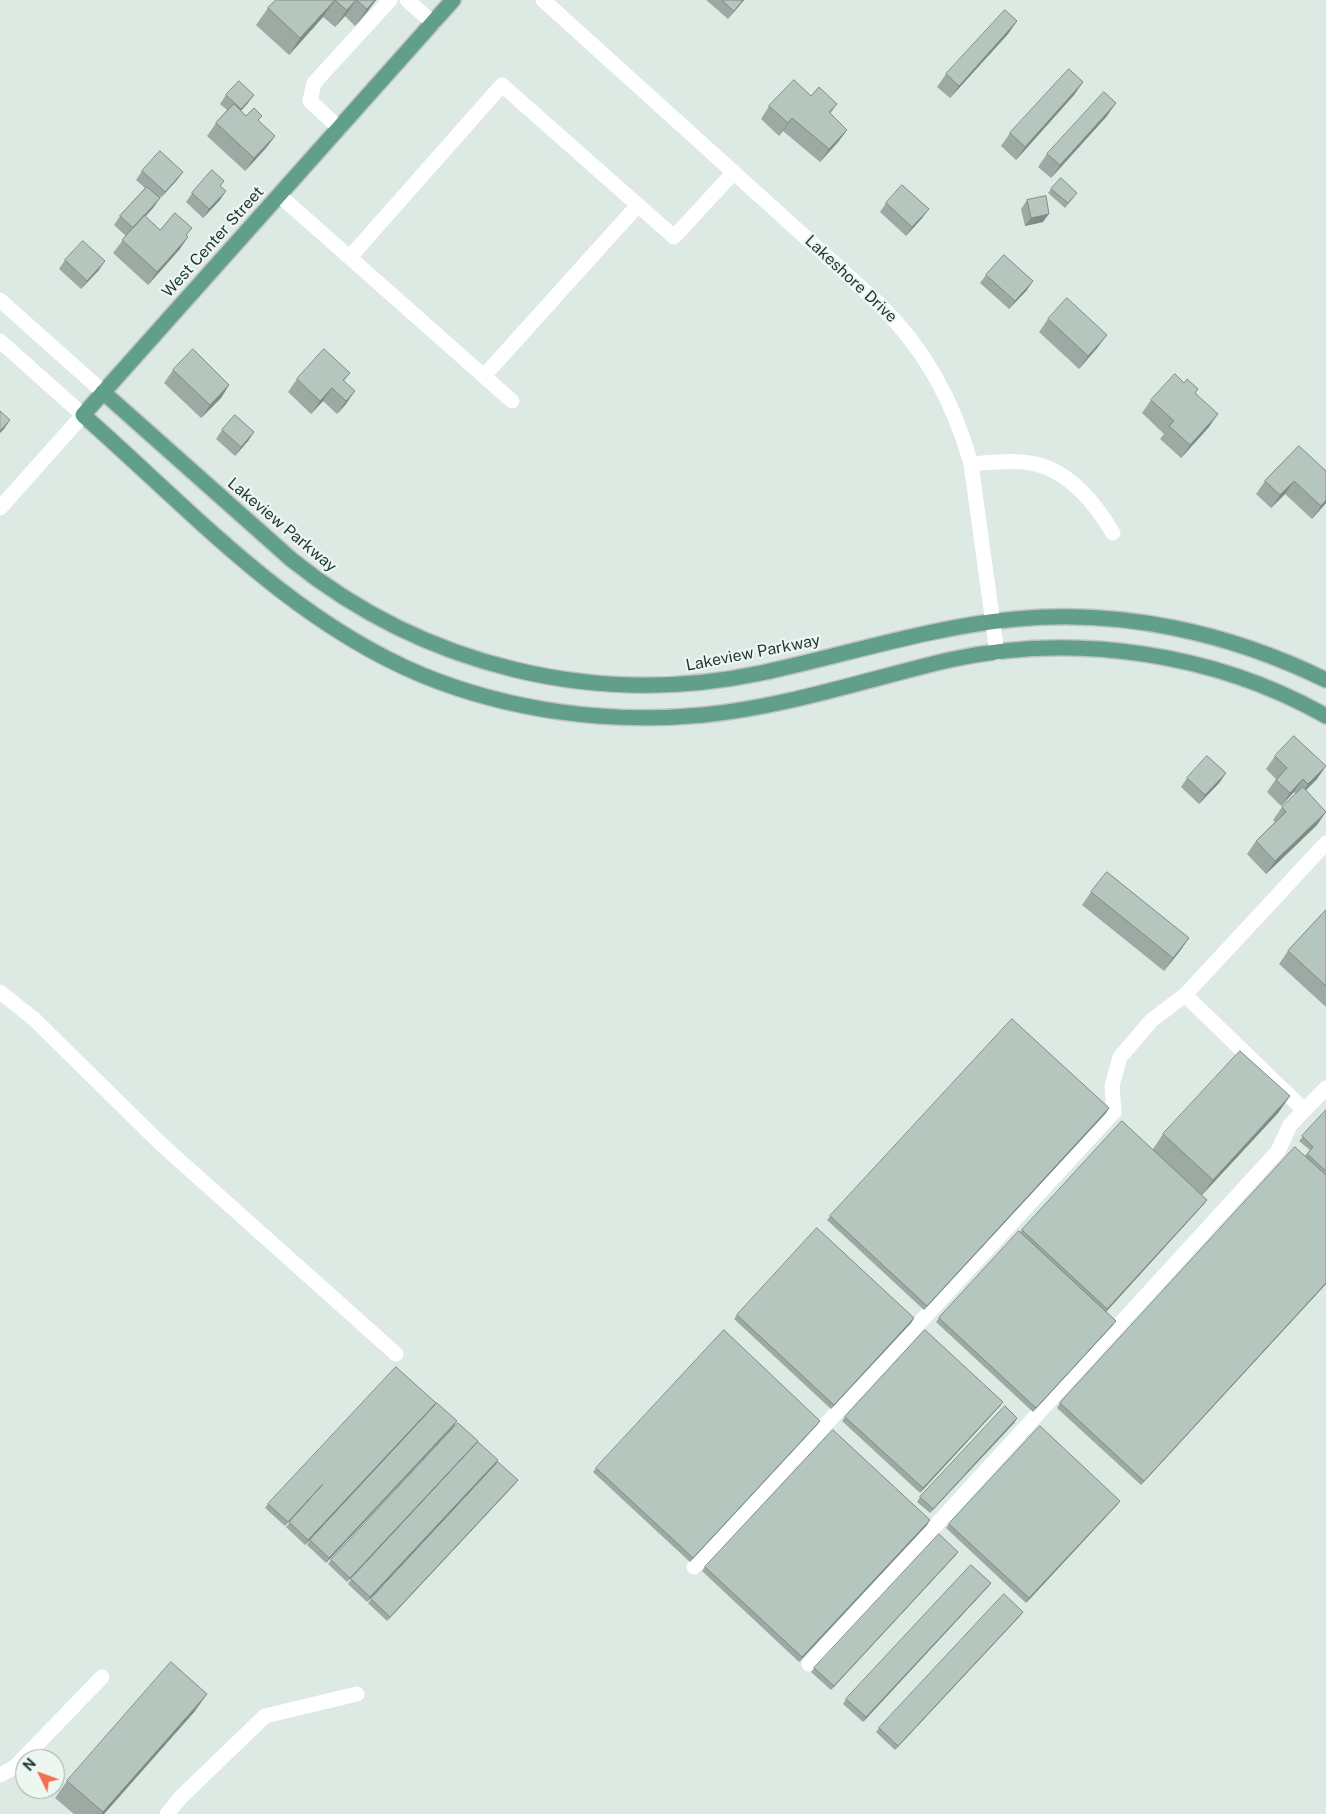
<!DOCTYPE html>
<html>
<head>
<meta charset="utf-8">
<style>
	body { margin:0 }
	#map { position:relative; width:1326px; height:1814px; overflow:hidden; background:#dde9e3; font-family:"Public Sans",sans-serif }
	canvas { display:block }
	.north { position:absolute; left:15px; top:1749px; width:50px; height:50px; box-sizing:border-box; background:#edf6f1; border:1px solid #9baaa3; border-radius:50%; rotate:312deg; font-size:14px; font-weight:700; line-height:20px; text-align:center; color:#1f382f }
	.north::after { content:''; display:block; margin:auto; width:18px; height:22px; background:#f16f53; clip-path:polygon(50% 0,100% 100%,50% 72%,0 100%) }
</style>
</head>
<body>
<div id="map">
<canvas width="1326" height="1814"></canvas>
<div class="north">N</div>
</div>
<script>
const c = document.querySelector('canvas').getContext('2d');
c.lineJoin = 'round';
function stroke(path, color, width, dash) { c.strokeStyle = color; c.lineWidth = width; c.lineCap = dash ? 'butt' : 'round'; c.setLineDash(dash || []); c.stroke(path); }
function fillPath(path, color) { c.fillStyle = color; c.fill(path, 'evenodd'); }
function label(font, color, halo, rows, align = 'center') {
  c.font = font + ' "Public Sans",sans-serif'; c.lineWidth = 4.5; c.setLineDash([]); c.textBaseline = 'middle'; c.strokeStyle = halo; c.fillStyle = color; for (const [text, x, y, turn = 0] of rows) {
    c.save(); c.translate(x, y); c.rotate((+turn || 0) * Math.PI / 180); c.textAlign = isNaN(turn) ? turn : align; if (halo) c.strokeText(text, 0, 0); c.fillText(text, 0, 0); c.restore();
  }
}
const minor = new Path2D(`
	M 407,0 L 433,23
	M 543,0 L 876,301 C 924,347 953,400 971,464 L 997,653
	M 339,128 L 310,101 L 314,83 L 390,0
	M 279,195 L 512,401
	M 350,257 L 502,85 L 674,237 L 734,172
	M 0,300 L 103,392
	M 0,341 L 83,415 L 0,508
	M 484,376 L 638,205
	M 971,464 C 995,462 1025,458 1048,468 C 1077,480 1098,508 1113,533
	M 0,992 L 34,1019 L 161,1144 L 396,1354
	M 1185,995 L 1304,1110
	M 694,1567 L 1114,1112 L 1112,1086 L 1120,1057 L 1152,1020 L 1185,995 L 1326,843
	M 809,1664 L 1278,1151 L 1290,1125 L 1326,1088
	M 0,1775 L 15,1767 L 102,1677
	M 167,1814 L 181,1797 L 265,1716 L 357,1694`);
const major = new Path2D(`
	M 453,0 L 83,415 C 190,509 288,619 422,675 C 510,711 608,724 703,715 C 786,707 868,679 949,660 C 1074,632 1215,653 1326,716
	M 103,392 L 292,560 C 424,666 595,708 761,673 C 846,655 929,627 1016,619 C 1123,609 1230,633 1326,680`);
const wall = new Path2D(`
	M 276,0 L 376,0 L 367,12 L 355,26 L 345,16 L 335,27 L 323,17 L 289,55 L 256,25 L 268,8 Z
	M 706,0 L 744,0 L 728,19 Z
	M 1017,21 L 1008,34 L 950,98 L 937,87 L 946,74 Z
	M 1083,82 L 1074,95 L 1016,160 L 1001,146 L 1010,133 Z
	M 226,95 L 248,103 L 241,111 L 246,116 L 258,120 L 275,136 L 266,148 L 245,171 L 207,136 L 216,123 L 227,110 L 220,104 Z
	M 811,96 L 837,104 L 830,114 L 847,130 L 838,142 L 820,162 L 783,131 L 779,136 L 761,119 L 769,106 Z
	M 1107,116 L 1051,178 L 1038,167 L 1047,154 Z
	M 142,171 L 183,172 L 177,180 L 158,200 L 145,216 L 160,230 L 186,236 L 188,237 L 179,250 L 148,285 L 113,253 L 126,236 L 114,225 L 120,216 L 145,188 L 136,180 Z
	M 221,187 L 220,200 L 203,218 L 186,202 L 192,193 Z
	M 1051,189 L 1074,197 L 1065,208 L 1048,193 Z
	M 1027,200 L 1043,222 L 1025,226 L 1021,209 Z
	M 886,203 L 923,217 L 906,236 L 880,212 Z
	M 65,260 L 99,270 L 81,289 L 59,269 Z
	M 986,275 L 1027,290 L 1009,309 L 980,283 Z
	M 1048,319 L 1098,347 L 1079,369 L 1039,332 Z
	M 173,370 L 229,385 L 221,398 L 201,418 L 164,383 Z
	M 350,373 L 344,381 L 346,404 L 337,414 L 323,401 L 311,414 L 288,392 L 297,379 Z
	M 1195,393 L 1209,427 L 1181,458 L 1160,439 L 1164,434 L 1142,413 L 1151,400 Z
	M 222,430 L 254,432 L 248,441 L 235,456 L 216,439 Z
	M 1299,446 L 1326,503 L 1312,519 L 1285,494 L 1271,508 L 1256,494 L 1265,481 Z
	M 1275,756 L 1317,779 L 1306,790 L 1317,825 L 1266,874 L 1247,854 L 1256,841 L 1275,822 L 1273,820 L 1282,807 L 1296,794 L 1294,792 L 1281,806 L 1267,792 L 1276,779 L 1266,769 Z
	M 1187,778 L 1220,782 L 1199,804 L 1181,787 Z
	M 1091,892 L 1189,938 L 1180,951 L 1164,971 L 1082,905 Z
	M 1326,910 L 1326,1007 L 1279,964 L 1288,951 Z
	M 1290,1096 L 1278,1113 L 1202,1195 L 1204,1204 L 1106,1312 L 1113,1325 L 1033,1412 L 936,1322 L 939,1318 L 1022,1230 L 1153,1149 L 1163,1134 Z
	M 1109,1108 L 1106,1113 L 924,1310 L 827,1220 L 830,1216 Z
	M 1326,1110 L 1326,1284 L 1141,1485 L 1057,1408 L 1060,1403 L 1305,1156 L 1310,1150 L 1299,1141 Z
	M 737,1315 L 914,1318 L 911,1323 L 831,1409 L 734,1319 Z
	M 1003,1402 L 1000,1406 L 920,1493 L 842,1421 L 845,1417 Z
	M 436,1403 L 433,1408 L 305,1545 L 286,1527 L 301,1509 L 285,1526 L 265,1508 L 268,1504 Z
	M 1017,1418 L 1014,1423 L 930,1513 L 917,1502 L 920,1497 Z
	M 817,1425 L 690,1562 L 593,1472 L 596,1468 Z
	M 454,1426 L 326,1563 L 307,1545 L 310,1540 Z
	M 475,1445 L 347,1582 L 328,1564 L 331,1560 Z
	M 495,1465 L 367,1602 L 348,1584 L 351,1579 Z
	M 515,1484 L 387,1621 L 368,1603 L 371,1599 Z
	M 1120,1501 L 1117,1505 L 1026,1603 L 946,1528 L 949,1524 Z
	M 927,1525 L 799,1662 L 702,1571 L 705,1567 Z
	M 958,1552 L 955,1556 L 831,1690 L 811,1672 L 814,1668 Z
	M 991,1583 L 988,1587 L 863,1722 L 843,1704 L 846,1699 Z
	M 1020,1616 L 895,1750 L 876,1732 L 879,1728 Z
	M 195,1711 L 104,1814 L 74,1814 L 55,1798 L 67,1781 Z`);
const shadedWall = new Path2D(`
	M 335,0 L 323,17 L 289,55 L 300,38 Z
	M 356,0 L 345,16 L 335,27 L 347,10 Z
	M 375,0 L 376,0 L 367,12 L 355,26 L 367,9 Z
	M 743,0 L 744,0 L 728,19 L 734,11 Z
	M 1017,21 L 1008,34 L 950,98 L 959,86 Z
	M 1083,82 L 1074,95 L 1016,160 L 1025,147 Z
	M 254,95 L 248,103 L 235,117 L 241,109 Z
	M 1116,103 L 1107,116 L 1051,178 L 1060,165 Z
	M 792,118 L 783,131 L 779,136 L 788,123 Z
	M 847,130 L 838,142 L 820,162 L 829,149 Z
	M 275,136 L 266,148 L 245,171 L 254,158 Z
	M 183,172 L 177,180 L 159,200 L 165,192 Z
	M 226,191 L 220,200 L 203,218 L 209,209 Z
	M 160,198 L 154,207 L 127,237 L 133,228 Z
	M 929,209 L 923,217 L 906,236 L 912,227 Z
	M 1049,214 L 1043,222 L 1025,226 L 1031,218 Z
	M 188,237 L 179,250 L 148,285 L 157,272 Z
	M 105,261 L 99,270 L 81,289 L 87,281 Z
	M 1033,281 L 1027,290 L 1009,309 L 1015,301 Z
	M 1107,335 L 1098,347 L 1079,369 L 1088,356 Z
	M 229,385 L 221,398 L 201,418 L 210,405 Z
	M 332,388 L 323,401 L 311,414 L 320,401 Z
	M 355,391 L 346,404 L 337,414 L 346,401 Z
	M 1218,414 L 1209,427 L 1181,458 L 1190,445 Z
	M 10,420 L 4,429 L 0,433 L 0,431 Z
	M 254,432 L 248,441 L 235,456 L 241,447 Z
	M 1294,481 L 1285,494 L 1271,508 L 1280,495 Z
	M 1326,500 L 1326,503 L 1312,519 L 1321,506 Z
	M 1326,766 L 1317,779 L 1299,797 L 1308,784 Z
	M 1226,773 L 1220,782 L 1199,804 L 1205,795 Z
	M 1303,779 L 1294,792 L 1281,806 L 1290,793 Z
	M 1326,812 L 1317,825 L 1266,874 L 1275,861 Z
	M 1189,938 L 1180,951 L 1164,971 L 1173,958 Z
	M 1290,1096 L 1278,1113 L 1201,1196 L 1213,1180 Z
	M 1109,1108 L 1106,1113 L 924,1310 L 927,1306 Z
	M 1207,1200 L 1204,1204 L 1104,1314 L 1107,1309 Z
	M 1326,1283 L 1326,1284 L 1141,1485 L 1144,1481 Z
	M 914,1318 L 911,1323 L 831,1409 L 834,1405 Z
	M 1116,1321 L 1113,1325 L 1033,1412 L 1036,1408 Z
	M 1003,1402 L 1000,1406 L 920,1493 L 923,1488 Z
	M 436,1403 L 433,1408 L 305,1545 L 308,1540 Z
	M 1017,1418 L 1014,1423 L 930,1513 L 933,1509 Z
	M 457,1421 L 454,1426 L 326,1563 L 329,1558 Z
	M 820,1421 L 817,1425 L 690,1562 L 693,1558 Z
	M 478,1441 L 475,1445 L 347,1582 L 350,1578 Z
	M 498,1460 L 495,1465 L 367,1602 L 370,1597 Z
	M 518,1480 L 515,1484 L 387,1621 L 390,1617 Z
	M 1120,1501 L 1117,1505 L 1026,1603 L 1029,1598 Z
	M 930,1520 L 927,1525 L 799,1662 L 802,1657 Z
	M 958,1552 L 955,1556 L 831,1690 L 834,1686 Z
	M 991,1583 L 988,1587 L 863,1722 L 866,1717 Z
	M 1023,1612 L 1020,1616 L 895,1750 L 898,1746 Z
	M 207,1694 L 195,1711 L 104,1814 L 101,1814 Z`);
const building = new Path2D(`
	M 276,0 L 335,0 L 300,38 L 268,8 Z
	M 335,0 L 356,0 L 347,10 Z
	M 357,0 L 375,0 L 367,9 Z
	M 722,0 L 743,0 L 734,11 Z
	M 1005,10 L 1017,21 L 959,86 L 946,74 Z
	M 1069,69 L 1083,82 L 1025,147 L 1010,133 Z
	M 794,80 L 811,96 L 819,87 L 837,104 L 829,112 L 847,130 L 829,149 L 792,118 L 788,123 L 769,106 Z
	M 239,81 L 254,95 L 241,109 L 226,95 Z
	M 1104,92 L 1116,103 L 1060,165 L 1047,154 Z
	M 234,104 L 246,116 L 254,108 L 262,116 L 258,120 L 275,136 L 254,158 L 216,123 Z
	M 160,151 L 183,172 L 165,192 L 142,171 Z
	M 212,170 L 224,181 L 220,186 L 226,191 L 209,209 L 192,193 Z
	M 1061,178 L 1077,193 L 1068,203 L 1051,189 Z
	M 902,185 L 929,209 L 912,227 L 886,203 Z
	M 147,187 L 160,198 L 133,228 L 120,216 Z
	M 1046,196 L 1049,214 L 1031,218 L 1027,200 Z
	M 175,213 L 192,228 L 186,235 L 188,237 L 157,272 L 122,240 L 144,215 L 160,230 Z
	M 83,241 L 105,261 L 87,281 L 65,260 Z
	M 1004,255 L 1033,281 L 1015,301 L 986,275 Z
	M 1067,298 L 1107,335 L 1088,356 L 1048,319 Z
	M 193,349 L 229,385 L 210,405 L 173,370 Z
	M 324,349 L 350,373 L 343,380 L 355,391 L 346,401 L 332,388 L 320,401 L 297,379 Z
	M 1175,374 L 1184,383 L 1187,379 L 1198,389 L 1195,393 L 1218,414 L 1190,445 L 1169,426 L 1174,421 L 1151,400 Z
	M 0,411 L 10,420 L 0,431 Z
	M 235,415 L 254,432 L 241,447 L 222,430 Z
	M 1299,446 L 1326,471 L 1326,500 L 1321,506 L 1294,481 L 1280,495 L 1265,481 Z
	M 1294,736 L 1326,766 L 1308,784 L 1303,779 L 1290,793 L 1276,780 L 1287,768 L 1275,756 Z
	M 1207,756 L 1226,773 L 1205,795 L 1187,778 Z
	M 1303,787 L 1326,812 L 1275,861 L 1256,841 L 1286,812 L 1282,807 Z
	M 1107,872 L 1189,938 L 1173,958 L 1091,892 Z
	M 1326,910 L 1326,986 L 1288,951 Z
	M 1012,1019 L 1109,1108 L 927,1306 L 830,1216 Z
	M 1240,1051 L 1290,1096 L 1213,1180 L 1163,1134 Z
	M 1326,1110 L 1326,1171 L 1307,1154 L 1313,1147 L 1302,1136 Z
	M 1122,1121 L 1207,1200 L 1107,1309 L 1022,1230 Z
	M 1295,1147 L 1326,1175 L 1326,1283 L 1144,1481 L 1060,1403 Z
	M 817,1228 L 914,1318 L 834,1405 L 737,1315 Z
	M 1019,1231 L 1116,1321 L 1036,1408 L 939,1318 Z
	M 724,1330 L 820,1421 L 693,1558 L 596,1468 Z
	M 925,1330 L 1003,1402 L 923,1488 L 845,1417 Z
	M 396,1367 L 436,1403 L 308,1540 L 289,1522 L 323,1484 L 288,1522 L 268,1504 Z
	M 437,1403 L 457,1421 L 329,1558 L 310,1540 Z
	M 1005,1406 L 1017,1418 L 933,1509 L 920,1497 Z
	M 458,1423 L 478,1441 L 350,1578 L 331,1560 Z
	M 1040,1426 L 1120,1501 L 1029,1598 L 949,1524 Z
	M 833,1430 L 930,1520 L 802,1657 L 705,1567 Z
	M 478,1442 L 498,1460 L 370,1597 L 351,1579 Z
	M 498,1462 L 518,1480 L 390,1617 L 371,1599 Z
	M 939,1534 L 958,1552 L 834,1686 L 814,1668 Z
	M 971,1565 L 991,1583 L 866,1717 L 846,1699 Z
	M 1004,1594 L 1023,1612 L 898,1746 L 879,1728 Z
	M 171,1662 L 207,1694 L 103,1812 L 67,1781 Z`);
const streetNames = [
	["West Center Street",213,242,-48],
	["Lakeshore Drive",851,279,43],
	["Lakeview Parkway",282,525,40],
	["Lakeview Parkway",753,653,-11]
];
stroke(major, '#bcc3c1', 18);
stroke(minor, '#fff', 15);
stroke(major, '#619e8b', 15);
fillPath(wall, '#9caaa3');
fillPath(shadedWall, '#7f8b85');
fillPath(building, '#b5c6be');
stroke(building, '#7f8b85', 1);
label('16px', '#1f382f', '#edf6f1', streetNames);
</script>
</body>
</html>
